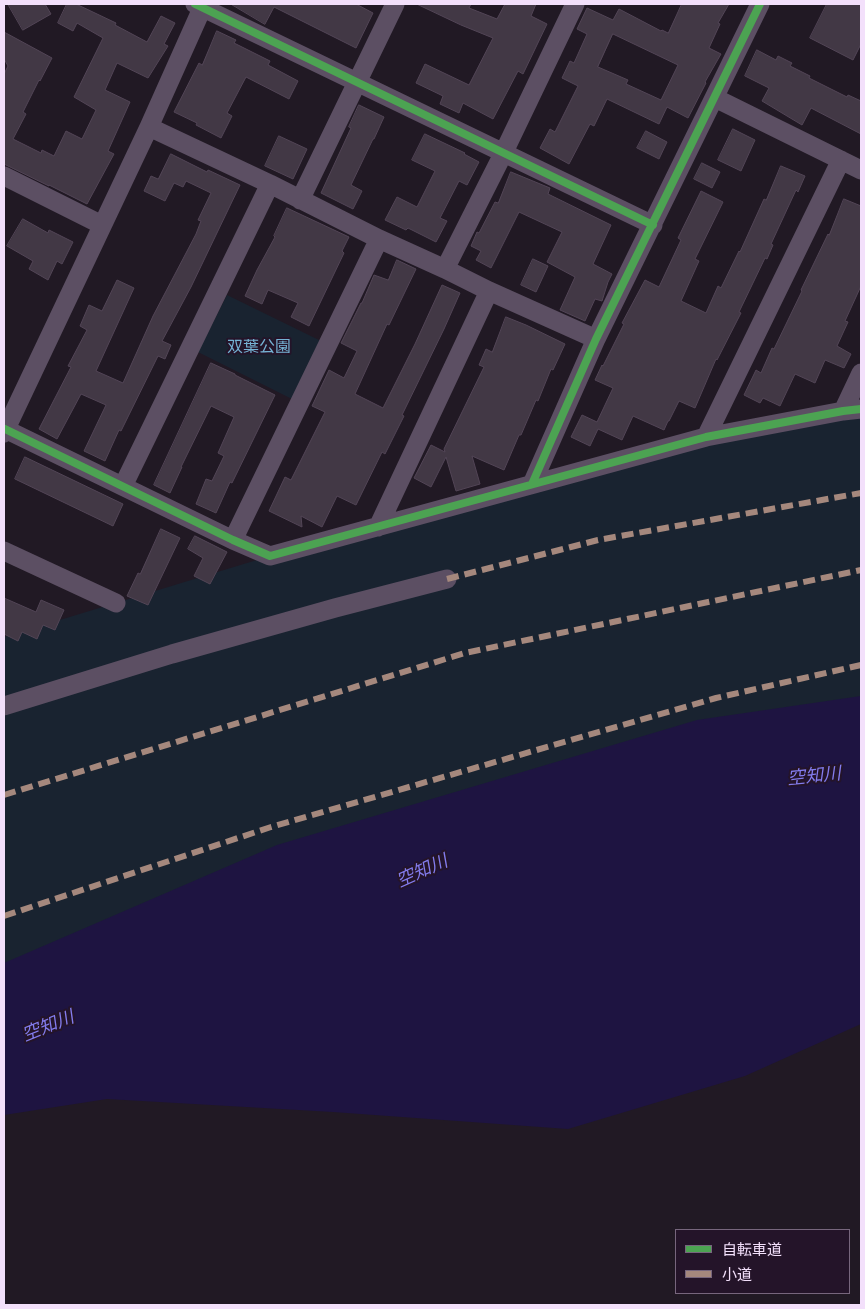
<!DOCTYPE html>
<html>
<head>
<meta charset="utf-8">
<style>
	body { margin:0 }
	#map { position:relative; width:865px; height:1309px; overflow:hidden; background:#211924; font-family:"Asap Condensed","Noto Sans JP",sans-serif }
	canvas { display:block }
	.frame { position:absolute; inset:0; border:5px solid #f3e0fb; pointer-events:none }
	.legend { position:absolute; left:675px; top:1229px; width:175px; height:65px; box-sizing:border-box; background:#241429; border:1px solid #77667d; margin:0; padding:6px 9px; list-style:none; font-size:15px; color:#f3e0fb }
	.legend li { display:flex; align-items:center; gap:10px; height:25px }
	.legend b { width:25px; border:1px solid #77667d }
</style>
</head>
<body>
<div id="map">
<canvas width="865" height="1309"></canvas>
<div class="frame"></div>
<ul class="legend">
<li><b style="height:6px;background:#4ca352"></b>自転車道</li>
<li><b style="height:6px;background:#a5887d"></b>小道</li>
</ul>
</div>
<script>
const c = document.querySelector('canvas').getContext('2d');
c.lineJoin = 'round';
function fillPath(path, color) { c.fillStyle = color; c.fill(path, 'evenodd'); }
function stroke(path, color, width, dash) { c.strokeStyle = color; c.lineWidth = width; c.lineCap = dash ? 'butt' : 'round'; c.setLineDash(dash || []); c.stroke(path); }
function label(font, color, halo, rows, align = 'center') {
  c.font = font + ' "Asap Condensed","Noto Sans JP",sans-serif'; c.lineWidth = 4; c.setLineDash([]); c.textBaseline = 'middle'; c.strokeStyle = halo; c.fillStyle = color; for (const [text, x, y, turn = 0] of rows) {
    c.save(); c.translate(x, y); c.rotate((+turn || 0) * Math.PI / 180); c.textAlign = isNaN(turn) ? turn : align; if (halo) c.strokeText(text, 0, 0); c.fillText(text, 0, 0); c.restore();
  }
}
const green = new Path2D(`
	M 227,295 L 321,341 L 292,399 L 198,352 Z
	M 861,409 L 861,713 L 4,973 L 4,637 L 270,556 L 532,484 Z`);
const water = new Path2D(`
	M 861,696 L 861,1024 L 745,1076 L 568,1129 L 333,1112 L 107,1099 L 4,1115 L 4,963 L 277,845 L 697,720 Z`);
const building = new Path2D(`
	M 8,4 L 45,4 L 51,14 L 23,30 Z
	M 67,4 L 76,4 L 116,23 L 115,25 L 147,42 L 161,16 L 175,23 L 164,44 L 168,46 L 148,78 L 117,63 L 105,90 L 130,102 L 108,151 L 114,154 L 87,204 L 49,185 L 49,186 L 4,164 L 4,74 L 8,66 L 4,59 L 4,32 L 52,58 L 40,81 L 39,80 L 23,112 L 26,114 L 13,139 L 41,153 L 42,150 L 54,156 L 66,131 L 82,139 L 96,110 L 74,97 L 103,38 L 77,23 L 73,31 L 58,23 Z
	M 231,4 L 356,4 L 373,13 L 356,48 L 274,7 L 265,24 Z
	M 417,4 L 471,4 L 469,8 L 497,19 L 505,4 L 536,4 L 531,16 L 547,24 L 523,74 L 518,71 L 493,119 L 463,103 L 459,113 L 440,104 L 443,96 L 416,83 L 425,64 L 469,85 L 493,38 L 461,25 Z
	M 682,4 L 729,4 L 718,23 L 720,24 L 709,48 L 721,54 L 705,82 L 706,83 L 688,118 L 667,107 L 659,124 L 607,99 L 594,126 L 590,124 L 569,164 L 540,148 L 550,129 L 555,132 L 578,86 L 562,78 L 570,61 L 574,63 L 587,34 L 577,29 L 587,8 L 613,20 L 619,9 L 661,31 L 662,30 L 668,33 ZM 613,34 L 678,65 L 661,100 L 626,84 L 628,80 L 598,67 Z
	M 827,4 L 861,4 L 861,44 L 853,60 L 810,38 Z
	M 217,31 L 236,40 L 234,43 L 270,61 L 268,65 L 298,81 L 289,99 L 246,77 L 227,113 L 232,116 L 221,138 L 196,125 L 197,123 L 174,112 L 199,63 L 202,65 Z
	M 757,50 L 776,60 L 778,56 L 792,63 L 790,66 L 810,76 L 809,78 L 847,97 L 848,95 L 861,101 L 861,134 L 811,108 L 802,125 L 762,101 L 769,88 L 745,76 Z
	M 359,105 L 384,117 L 374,139 L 373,139 L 351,185 L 362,191 L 353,209 L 321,193 L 351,128 L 349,127 Z
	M 733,129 L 755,140 L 741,171 L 718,160 Z
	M 646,131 L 667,142 L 659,159 L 637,148 Z
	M 425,134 L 465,153 L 464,154 L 479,162 L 467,185 L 459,181 L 440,218 L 447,221 L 436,242 L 408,228 L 406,230 L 385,220 L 397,197 L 417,207 L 435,171 L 412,160 Z
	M 279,136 L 307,149 L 293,179 L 265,166 Z
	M 171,154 L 207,172 L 208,170 L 240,185 L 191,287 L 162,341 L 171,345 L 165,359 L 158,356 L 121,431 L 119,430 L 105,461 L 84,451 L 106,405 L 81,394 L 57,439 L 39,429 L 71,367 L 68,366 L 87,330 L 80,326 L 89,305 L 102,311 L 117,280 L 134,288 L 96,371 L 123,383 L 153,316 L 196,234 L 201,221 L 198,220 L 211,193 L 186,181 L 183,187 L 174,183 L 165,201 L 144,191 L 151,176 L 158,179 Z
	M 702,163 L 720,172 L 712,188 L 694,179 Z
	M 781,166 L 805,176 L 798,192 L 796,190 L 771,244 L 773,245 L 767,259 L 765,258 L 739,312 L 741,313 L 717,360 L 716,359 L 695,408 L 679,401 L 669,421 L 668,421 L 664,430 L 633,416 L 622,440 L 598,429 L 590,446 L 571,437 L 582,415 L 597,422 L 613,388 L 595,380 L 602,365 L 603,366 L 624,324 L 622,323 L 645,280 L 659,287 L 681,240 L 678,238 L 701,191 L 723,202 L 695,259 L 699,261 L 681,301 L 706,313 L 718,286 L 721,288 L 739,251 L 740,252 L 764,199 L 766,200 Z
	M 511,172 L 550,188 L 548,194 L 611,225 L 593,264 L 612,274 L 608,282 L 602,301 L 595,299 L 585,321 L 560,310 L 575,277 L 547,262 L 562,232 L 519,212 L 491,268 L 476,260 L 481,251 L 471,246 L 477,232 L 479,233 L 495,202 L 498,203 Z
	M 844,199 L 861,206 L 861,286 L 845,321 L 848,322 L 837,346 L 851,354 L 844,368 L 825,360 L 815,383 L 795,374 L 780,406 L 763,398 L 760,403 L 744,395 L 756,370 L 761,373 L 772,348 L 774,349 L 802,291 L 801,290 L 828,234 L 829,235 Z
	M 287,208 L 349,237 L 342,251 L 344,253 L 309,326 L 291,317 L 298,303 L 268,290 L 262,304 L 245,296 L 257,270 L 275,237 L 274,236 Z
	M 23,219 L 48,233 L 49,230 L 73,242 L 62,264 L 57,261 L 48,280 L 29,269 L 33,261 L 7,246 Z
	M 533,259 L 548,266 L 536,292 L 521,285 Z
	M 397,260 L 416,269 L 389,325 L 387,324 L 355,394 L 383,408 L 415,344 L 442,285 L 460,293 L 444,329 L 402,415 L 404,416 L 385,454 L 382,452 L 356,505 L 337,496 L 322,527 L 301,516 L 302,527 L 269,511 L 285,477 L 291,480 L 325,412 L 312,406 L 329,370 L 344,378 L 357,351 L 341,343 L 361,303 L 362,303 L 374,275 L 388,280 Z
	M 506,317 L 526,325 L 565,344 L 553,370 L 551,369 L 538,401 L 536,400 L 521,435 L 519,435 L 504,470 L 472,456 L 480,484 L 456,491 L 446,457 L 431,487 L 414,478 L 431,445 L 445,452 L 444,449 L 484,367 L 479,365 L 486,349 L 492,352 Z
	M 211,363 L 235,374 L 235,375 L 275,395 L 232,483 L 230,482 L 216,513 L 196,504 L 206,479 L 212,481 L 224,456 L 218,453 L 234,417 L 211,406 L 181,467 L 182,467 L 170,493 L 154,485 Z
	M 25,457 L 123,504 L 113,526 L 15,479 Z
	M 161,529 L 180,538 L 148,605 L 127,596 L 138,573 L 140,574 Z
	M 195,536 L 227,552 L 210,584 L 194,576 L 203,558 L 188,549 Z
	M 4,598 L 36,612 L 41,600 L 64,610 L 55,630 L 43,625 L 37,639 L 22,632 L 18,641 L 4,634 Z`);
const minor = new Path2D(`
	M 195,4 L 653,225
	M 715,98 L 861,170
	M 149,127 L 270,184 L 379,239 L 445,269 L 489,291 L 596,339
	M 4,176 L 102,225
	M 300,200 L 395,4
	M 445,269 L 503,154 L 575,4
	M 843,411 L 861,373
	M 5,429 L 233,540 L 270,556 L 706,437 L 843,411 L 861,409
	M 4,433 L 149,127 L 204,4
	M 706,437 L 841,160
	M 532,484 L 596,339 L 760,4
	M 123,486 L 270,184
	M 378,527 L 489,291
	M 233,540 L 379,239
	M 4,551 L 116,603
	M 4,706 L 172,654 L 335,608 L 447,579`);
const quiet = new Path2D(`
	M 447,579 L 598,540 L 861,493
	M 4,795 L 465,653 L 861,570
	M 4,916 L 271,827 L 716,698 L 861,665`);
const cycleway = new Path2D(`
	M 195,4 L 653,225
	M 5,429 L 233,540 L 270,556 L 706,437 L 843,411 L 861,409
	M 532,484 L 596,339 L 760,4`);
const parkNames = [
	["双葉公園",259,347]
];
const waterNames = [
	["空知川",814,776,-6],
	["空知川",422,871,-24],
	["空知川",48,1026,-22]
];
fillPath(green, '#192330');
fillPath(water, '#1e1441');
fillPath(building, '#423845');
stroke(building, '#524556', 1);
stroke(minor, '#5c4f63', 19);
stroke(quiet, '#a5887d', 6, [12, 6]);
stroke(cycleway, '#4ca352', 8);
label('16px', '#75b2d3', '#241429', parkNames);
label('italic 18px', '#837ced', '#241429', waterNames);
</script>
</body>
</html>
